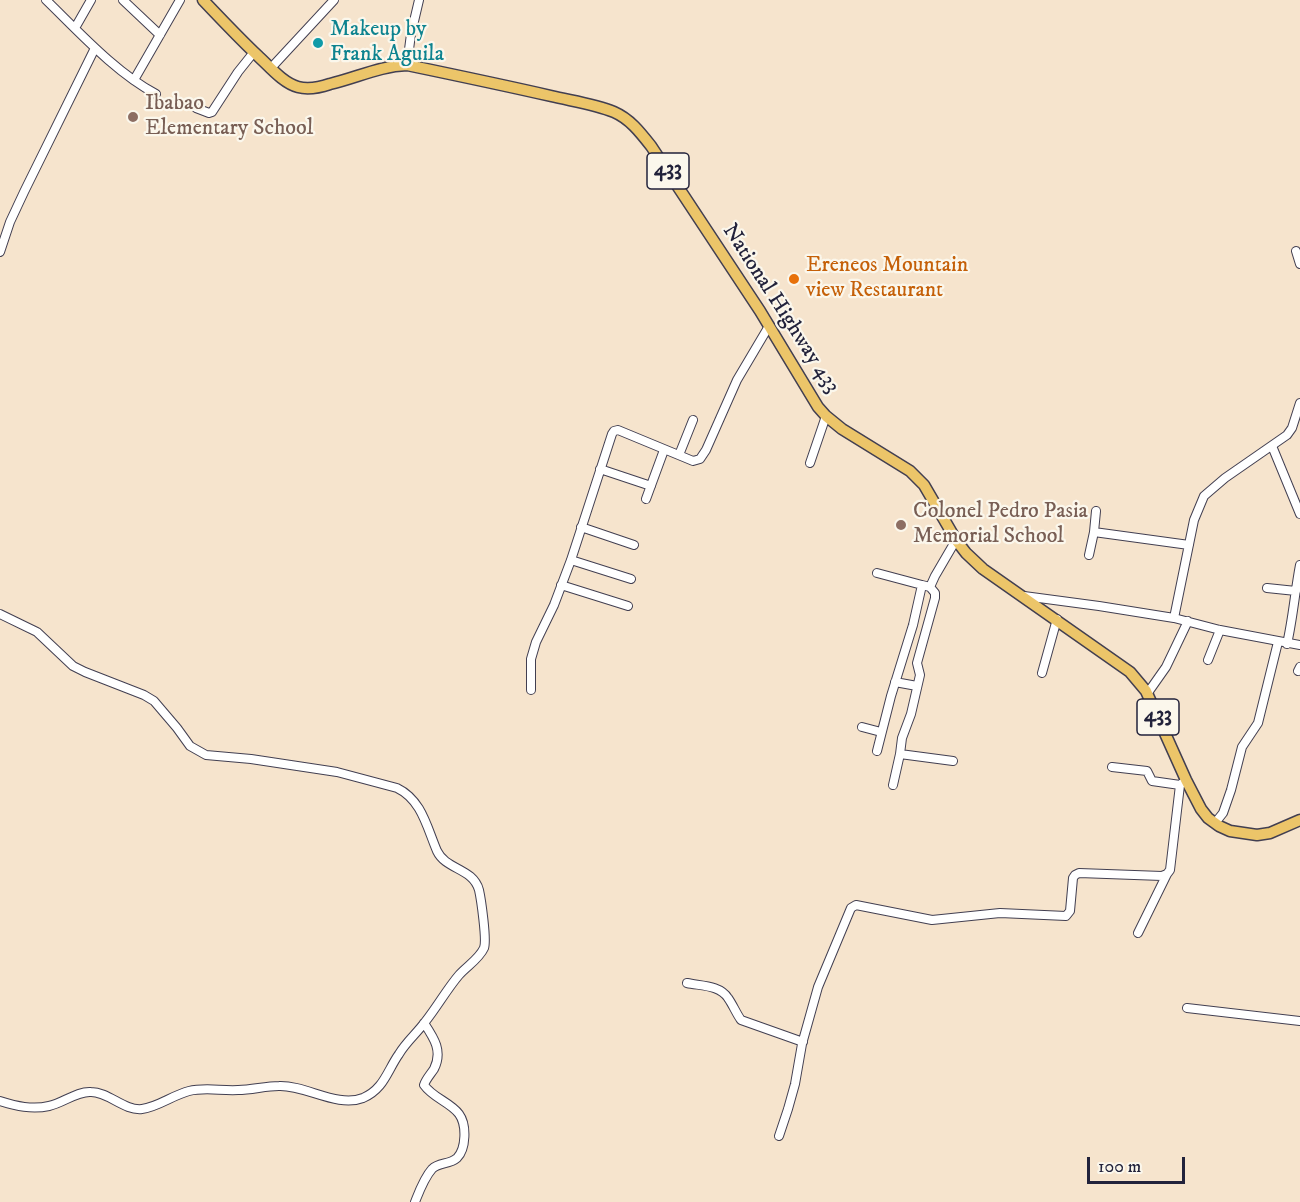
<!DOCTYPE html>
<html>
<head>
<meta charset="utf-8">
<style>
	body { margin:0 }
	#map { position:relative; width:1300px; height:1202px; overflow:hidden; background:#f6e4cd; font-family:"IM FELL DW Pica",serif }
	canvas { display:block }
	.scale { position:absolute; left:1087px; top:1157px; width:98px; height:27px; box-sizing:border-box; border:3px solid #22223b; border-top:0; padding-left:8px; font-size:18px; line-height:21px; white-space:nowrap; color:#22223b; -webkit-text-stroke:4px #fbf7ec; paint-order:stroke }
</style>
</head>
<body>
<div id="map">
<canvas width="1300" height="1202"></canvas>
<div class="scale">100 m</div>
</div>
<script>
const c = document.querySelector('canvas').getContext('2d');
c.lineJoin = 'round';
function stroke(path, color, width, dash) { c.strokeStyle = color; c.lineWidth = width; c.lineCap = dash ? 'butt' : 'round'; c.setLineDash(dash || []); c.stroke(path); }
function label(font, color, halo, rows, align = 'center') {
  c.font = font + ' "IM FELL DW Pica",serif'; c.lineWidth = 4.5; c.setLineDash([]); c.textBaseline = 'middle'; c.strokeStyle = halo; c.fillStyle = color; for (const [text, x, y, turn = 0] of rows) {
    c.save(); c.translate(x, y); c.rotate((+turn || 0) * Math.PI / 180); c.textAlign = isNaN(turn) ? turn : align; if (halo) c.strokeText(text, 0, 0); c.fillText(text, 0, 0); c.restore();
  }
}
const minor = new Path2D(`
	M 46,0 C 78,31 116,73 156,94
	M 123,0 L 160,35
	M 75,28 L 91,0
	M 407,65 L 411,34 L 419,0
	M 271,68 L 334,0
	M 134,80 L 180,0
	M 196,108 L 209,113 L 212,112 L 238,72 L 254,52
	M 1296,251 L 1300,264
	M 0,252 L 10,222 L 24,192 L 95,48
	M 1272,446 L 1300,514
	M 679,455 L 693,420
	M 810,463 L 826,416
	M 600,469 L 651,486
	M 646,499 L 664,450
	M 1096,511 L 1094,532 L 1189,545
	M 581,527 L 634,545
	M 1089,555 L 1094,532
	M 571,560 L 631,579
	M 877,573 L 922,585
	M 561,585 L 628,606
	M 1267,588 L 1296,591
	M 1024,596 L 1099,606 L 1174,618 L 1220,630 L 1300,645
	M 0,614 L 37,632 L 73,666 L 85,672 L 144,695 L 154,701 L 177,728 L 190,746 L 206,755 L 251,759 L 337,772 L 397,788 C 422,800 427,828 437,851 C 446,870 473,868 479,890 C 481,899 487,940 484,948 C 479,959 467,966 459,975 C 447,989 437,1007 425,1022 C 417,1033 406,1042 399,1054 C 387,1071 384,1089 363,1098 C 337,1108 306,1085 279,1086 C 265,1086 252,1090 238,1090 C 221,1091 205,1087 189,1091 C 173,1095 158,1107 142,1109 C 124,1111 109,1092 91,1092 C 77,1091 63,1103 49,1106 C 32,1110 16,1106 0,1101
	M 1174,618 L 1194,520 L 1204,496 L 1225,478 L 1287,435 L 1292,428 L 1300,403
	M 1287,644 C 1293,618 1295,591 1300,565
	M 1208,660 L 1220,630
	M 1298,671 L 1300,667
	M 1042,673 L 1057,619
	M 895,682 L 917,686
	M 531,690 L 531,659 L 536,642 L 554,605 L 571,560 L 612,434 L 614,431 L 618,430 L 693,461 L 700,459 L 706,450 L 737,380 L 769,326
	M 1147,694 L 1166,667 L 1188,621
	M 862,727 L 881,732
	M 877,751 L 891,696 L 913,625 L 922,585 L 930,587
	M 953,761 L 900,754 L 902,738 L 911,714 L 920,675 L 917,663 L 935,598 L 935,593 L 930,587 L 935,576 L 956,540
	M 1112,767 L 1147,771 L 1152,781 L 1180,785
	M 893,785 L 900,754
	M 1215,823 L 1223,813 L 1231,790 L 1242,747 L 1258,723 L 1278,642
	M 1138,933 L 1167,874
	M 687,983 C 701,986 720,985 728,998 C 733,1005 736,1013 741,1020 L 803,1042
	M 1187,1008 L 1300,1021
	M 779,1136 L 788,1109 L 795,1084 L 802,1044 L 818,987 L 851,908 L 856,905 L 932,920 L 1000,913 L 1066,916 L 1070,911 L 1073,878 L 1075,875 L 1079,873 L 1162,876 L 1167,874 L 1170,870 L 1180,785 L 1186,780
	M 415,1202 C 419,1192 424,1178 432,1169 C 439,1162 449,1165 457,1158 C 466,1149 467,1125 459,1114 C 450,1102 433,1098 424,1085 C 426,1079 430,1075 434,1069 C 443,1051 434,1038 424,1023`);
const major = new Path2D(`
	M 203,0 C 221,19 239,38 258,56 C 270,67 283,83 298,87 C 309,90 321,87 330,84 C 356,78 380,66 407,65 C 455,75 503,85 551,96 C 572,101 595,104 614,112 C 630,119 640,132 651,146 L 760,311 L 818,407 L 826,416 L 842,429 L 910,471 L 924,485 L 956,540 L 966,553 L 983,569 L 1130,672 L 1146,691 L 1186,780 L 1201,809 L 1208,818 L 1219,826 L 1230,831 L 1257,835 L 1270,833 L 1300,820`);
const markers = [
	[318,43,6,"#0f9aa8"],
	[133,117,6,"#8d6e63"],
	[794,279,6,"#e8710a"],
	[901,525,6,"#8d6e63"]
];
const shields = [
	[668,171,42],
	[1158,717,42]
];
const shieldNames = [
	["433",668,171],
	["433",1158,717]
];
const cultureNames = [
	["Makeup by",330,30],
	["Frank Aguila",330,55]
];
const educationNames = [
	["Ibabao",145,104],
	["Elementary School",145,129],
	["Colonel Pedro Pasia",913,512],
	["Memorial School",913,537]
];
const foodNames = [
	["Ereneos Mountain",806,266],
	["view Restaurant",806,291]
];
const streetNames = [
	["National Highway 433",780,309,57]
];
stroke(minor, '#423f51', 10);
stroke(major, '#423f51', 13);
stroke(minor, '#fff', 8);
stroke(major, '#ecc569', 10);
for (const [x, y, r, color] of markers) { const dot = new Path2D(); dot.arc(x, y, r, 0, 2 * Math.PI); c.fillStyle = color; c.fill(dot); stroke(dot, '#fbf7ec', 2); }
for (const [x, y, w] of shields) { const box = new Path2D(); box.roundRect(x - w / 2, y - 18, w, 36, 4.5); c.fillStyle = '#fbf7ec'; c.fill(box); stroke(box, '#22223b', 1.5); }
label('bold 21px', '#22223b', null, shieldNames);
label('22px', '#0d838f', '#fbf7ec', cultureNames, 'left');
label('22px', '#785e54', '#fbf7ec', educationNames, 'left');
label('22px', '#c56008', '#fbf7ec', foodNames, 'left');
label('22px', '#22223b', '#fbf7ec', streetNames);
</script>
</body>
</html>
